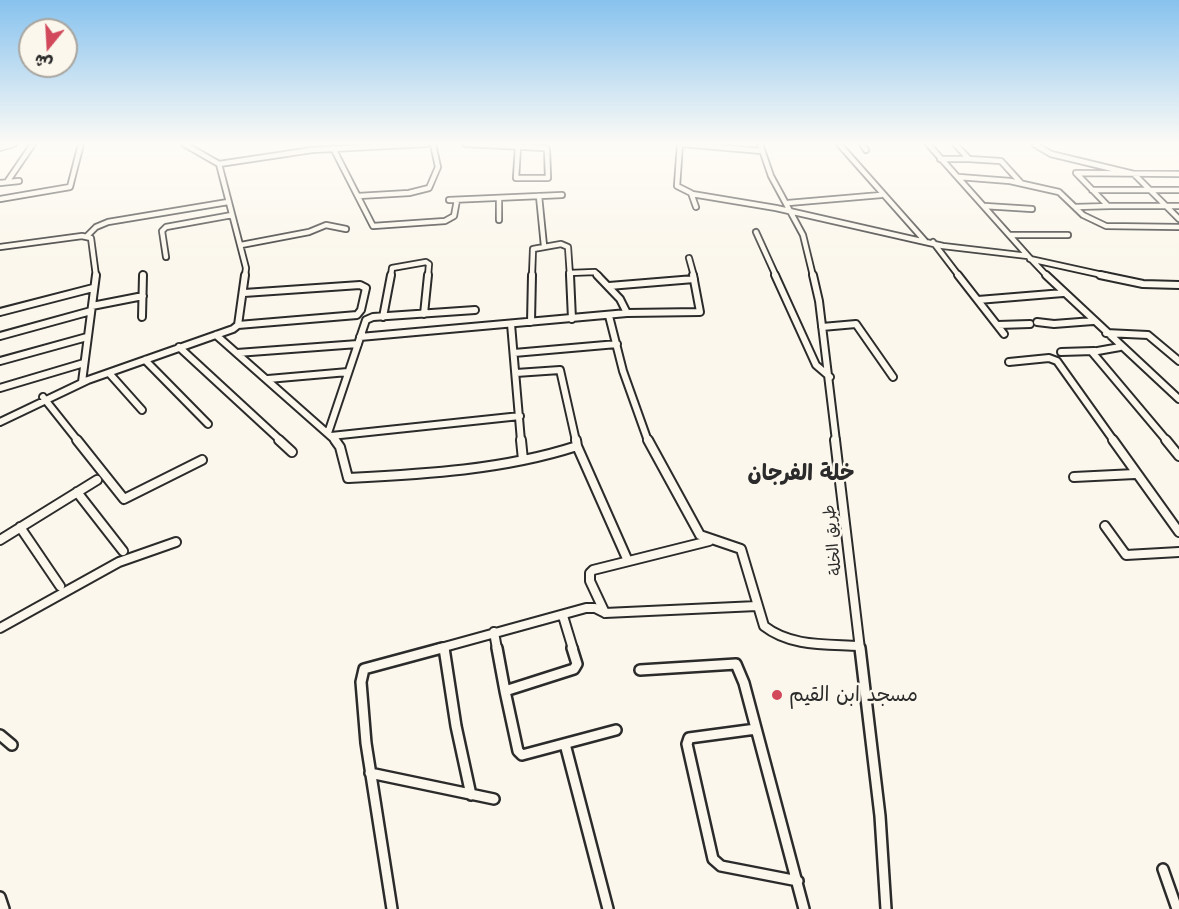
<!DOCTYPE html>
<html>
<head>
<meta charset="utf-8">
<style>
	body { margin:0 }
	#map { position:relative; width:1179px; height:909px; overflow:hidden; background:#fbf7ec; font-family:"Playpen Sans","Playpen Sans Arabic",sans-serif }
	canvas { display:block }
	.north { position:absolute; left:18px; top:18px; width:60px; height:60px; box-sizing:border-box; background:#fbf7ec; border:2px solid #a8a59f; border-radius:50%; rotate:198deg; font-size:16px; font-weight:700; line-height:24px; text-align:center; color:#2b2b2b }
	.north::after { content:''; display:block; margin:auto; width:21px; height:27px; background:#d1495b; clip-path:polygon(50% 0,100% 100%,50% 72%,0 100%) }
</style>
</head>
<body>
<div id="map">
<canvas width="1179" height="909"></canvas>
<div class="north">ش</div>
</div>
<script>
const c = document.querySelector('canvas').getContext('2d');
c.lineJoin = 'round';
function stroke(path, color, width, dash) { c.strokeStyle = color; c.lineWidth = width; c.lineCap = dash ? 'butt' : 'round'; c.setLineDash(dash || []); c.stroke(path); }
function label(font, color, halo, rows, align = 'center') {
  c.font = font + ' "Playpen Sans","Playpen Sans Arabic",sans-serif'; c.lineWidth = 5; c.setLineDash([]); c.textBaseline = 'middle'; c.strokeStyle = halo; c.fillStyle = color; for (const [text, x, y, turn = 0] of rows) {
    c.save(); c.translate(x, y); c.rotate((+turn || 0) * Math.PI / 180); c.textAlign = isNaN(turn) ? turn : align; if (halo) c.strokeText(text, 0, 0); c.fillText(text, 0, 0); c.restore();
  }
}
const minorFar3 = new Path2D(`
	M 184,144 L 219,164 L 312,150 L 426,144
	M 465,144 L 544,148 L 547,149 L 548,178 L 516,178 L 518,147
	M 680,144 L 677,186 L 691,193 L 696,207
	M 682,144 L 762,151
	M 760,144 L 771,176 L 803,235 L 813,276
	M 839,144 L 925,241
	M 862,144 L 866,150
	M 928,144 L 1028,256
	M 1034,144 L 1051,154 L 1134,174 L 1179,219
	M 0,148 L 14,144
	M 333,148 L 373,226 L 445,221 L 454,216 L 457,200
	M 940,159 L 969,159 L 955,144
	M 969,159 L 1001,161 L 1021,183
	M 219,164 L 246,268 L 245,276
	M 1179,174 L 1076,173 L 1108,206 L 1179,206
	M 959,177 L 1010,181 L 1059,192 L 1083,215 L 1106,226 L 1179,227
	M 7,182 L 33,144
	M 0,183 L 19,181
	M 1092,190 L 1179,190
	M 692,194 L 776,208 L 943,246 L 1028,256 L 1047,276
	M 358,196 L 409,193 L 429,188 L 438,167 L 433,144
	M 539,196 L 544,246
	M 499,198 L 499,220
	M 0,199 L 70,187 L 81,144
	M 449,200 L 562,195
	M 788,203 L 881,195
	M 985,206 L 1032,209
	M 1075,207 L 1110,206
	M 756,232 L 776,276
	M 1010,235 L 1068,235
	M 87,236 L 96,227 L 108,222 L 228,202
	M 933,242 L 959,276
	M 241,245 L 309,232 L 326,225 L 346,229
	M 0,247 L 82,236 L 91,238 L 96,276
	M 166,257 L 162,231 L 166,227 L 232,215
	M 689,258 L 694,276
	M 1030,259 L 1107,276
	M 569,273 L 595,272 L 599,276
	M 391,276 L 392,268 L 426,262 L 429,264 L 428,276
	M 532,276 L 533,249 L 561,244 L 568,247 L 570,276`);
const minorFar2 = new Path2D(`
	M 570,275 L 572,319
	M 775,275 L 816,365 L 830,377
	M 813,275 L 819,301 L 836,441
	M 958,275 L 1004,334
	M 1046,275 L 1179,399
	M 1100,275 L 1143,284 L 1179,285
	M 609,286 L 694,279
	M 978,300 L 1063,293
	M 92,306 L 143,296
	M 0,312 L 93,288
	M 627,313 L 700,312 L 693,275
	M 424,314 L 428,275
	M 609,316 L 623,371 L 648,441
	M 142,317 L 143,275
	M 383,317 L 391,275
	M 531,322 L 532,275
	M 1037,322 L 1054,324 L 1093,321
	M 511,324 L 521,441
	M 238,325 L 357,315 L 361,310 L 366,288 L 360,285 L 244,293
	M 998,325 L 1030,324
	M 822,327 L 856,324 L 893,377
	M 1106,333 L 1148,335 L 1179,361
	M 216,335 L 336,441
	M 0,336 L 91,311
	M 360,337 L 627,313 L 620,299 L 597,275
	M 179,347 L 281,441
	M 1120,347 L 1092,352 L 1167,441
	M 1061,352 L 1094,351
	M 237,353 L 358,344
	M 514,353 L 617,344
	M 145,360 L 208,424
	M 0,361 L 87,337
	M 1009,362 L 1049,358 L 1057,361 L 1114,441
	M 109,373 L 142,410
	M 516,373 L 560,370 L 576,441
	M 268,379 L 348,372
	M 82,382 L 96,275
	M 0,388 L 84,363
	M 43,397 L 78,441
	M 0,422 L 88,380 L 233,329 L 238,325 L 245,275
	M 328,433 L 366,320 L 373,317 L 475,310
	M 331,436 L 520,416`);
const minorFar1 = new Path2D(`
	M 77,440 L 124,499 L 202,460
	M 279,440 L 292,452
	M 335,440 L 340,447 L 348,478 C 425,474 503,470 577,446 L 576,440
	M 521,440 L 523,460
	M 648,440 L 700,535 L 741,549 L 764,626 C 791,647 826,644 859,646
	M 835,440 L 860,649
	M 1113,440 L 1179,532
	M 1166,440 L 1179,456
	M 577,446 L 628,561
	M 1074,477 L 1135,474
	M 77,492 L 123,551
	M 1105,526 L 1126,555 L 1179,552
	M 20,527 L 60,586
	M 0,540 L 97,480
	M 605,613 L 590,581 L 590,573 L 593,570 L 709,541
	M 563,616 L 573,649
	M 0,628 L 119,562 L 176,542
	M 494,632 L 497,649
	M 437,649 L 586,608 L 595,608 L 605,613 L 757,606`);
const minor = new Path2D(`
	M 444,648 L 456,726 L 471,795
	M 497,648 L 505,691 L 574,669 L 577,664 L 572,648
	M 860,648 L 880,816 L 886,909
	M 640,670 L 736,664 L 744,683 L 804,909
	M 505,691 L 518,751 L 522,755 L 616,730
	M 756,729 L 689,738 L 687,744 L 713,859 L 721,866 L 798,881
	M 0,735 L 12,745
	M 565,744 L 608,909
	M 370,773 L 494,799
	M 1163,869 L 1177,909
	M 0,897 L 4,909
	M 392,909 L 366,743 L 361,682 L 364,669 L 442,648`);
const markers = [
	[777,695,6,"#d1495b"]
];
const streetNames = [
	["طريق الخلة",833,540,-96]
];
const nearPoinames = [
	["مسجد ابن القيم",789,695]
];
const districtNames = [
	["خلة الفرجان",801,474]
];
stroke(minorFar3, '#2b2b2b', 8);
stroke(minorFar2, '#2b2b2b', 10);
stroke(minorFar1, '#2b2b2b', 12);
stroke(minor, '#2b2b2b', 14);
stroke(minorFar3, '#fbf7ec', 4.5);
stroke(minorFar2, '#fbf7ec', 6);
stroke(minorFar1, '#fbf7ec', 8);
stroke(minor, '#fbf7ec', 9);
const sky = c.createLinearGradient(0, 0, 0, 271);
sky.addColorStop(0, '#87c2ee');
sky.addColorStop(0.53, '#fdfbf6');
sky.addColorStop(1, '#fdfbf600');
c.fillStyle = sky;
c.fillRect(0, 0, 1179, 271);
for (const [x, y, r, color] of markers) { const dot = new Path2D(); dot.arc(x, y, r, 0, 2 * Math.PI); c.fillStyle = color; c.fill(dot); stroke(dot, '#fbf7ec', 2); }
label('16px', '#2b2b2b', '#fbf7ec', streetNames);
label('20px', '#2b2b2b', '#fbf7ec', nearPoinames, 'left');
label('bold 22px', '#2b2b2b', '#fbf7ec', districtNames);
</script>
</body>
</html>
